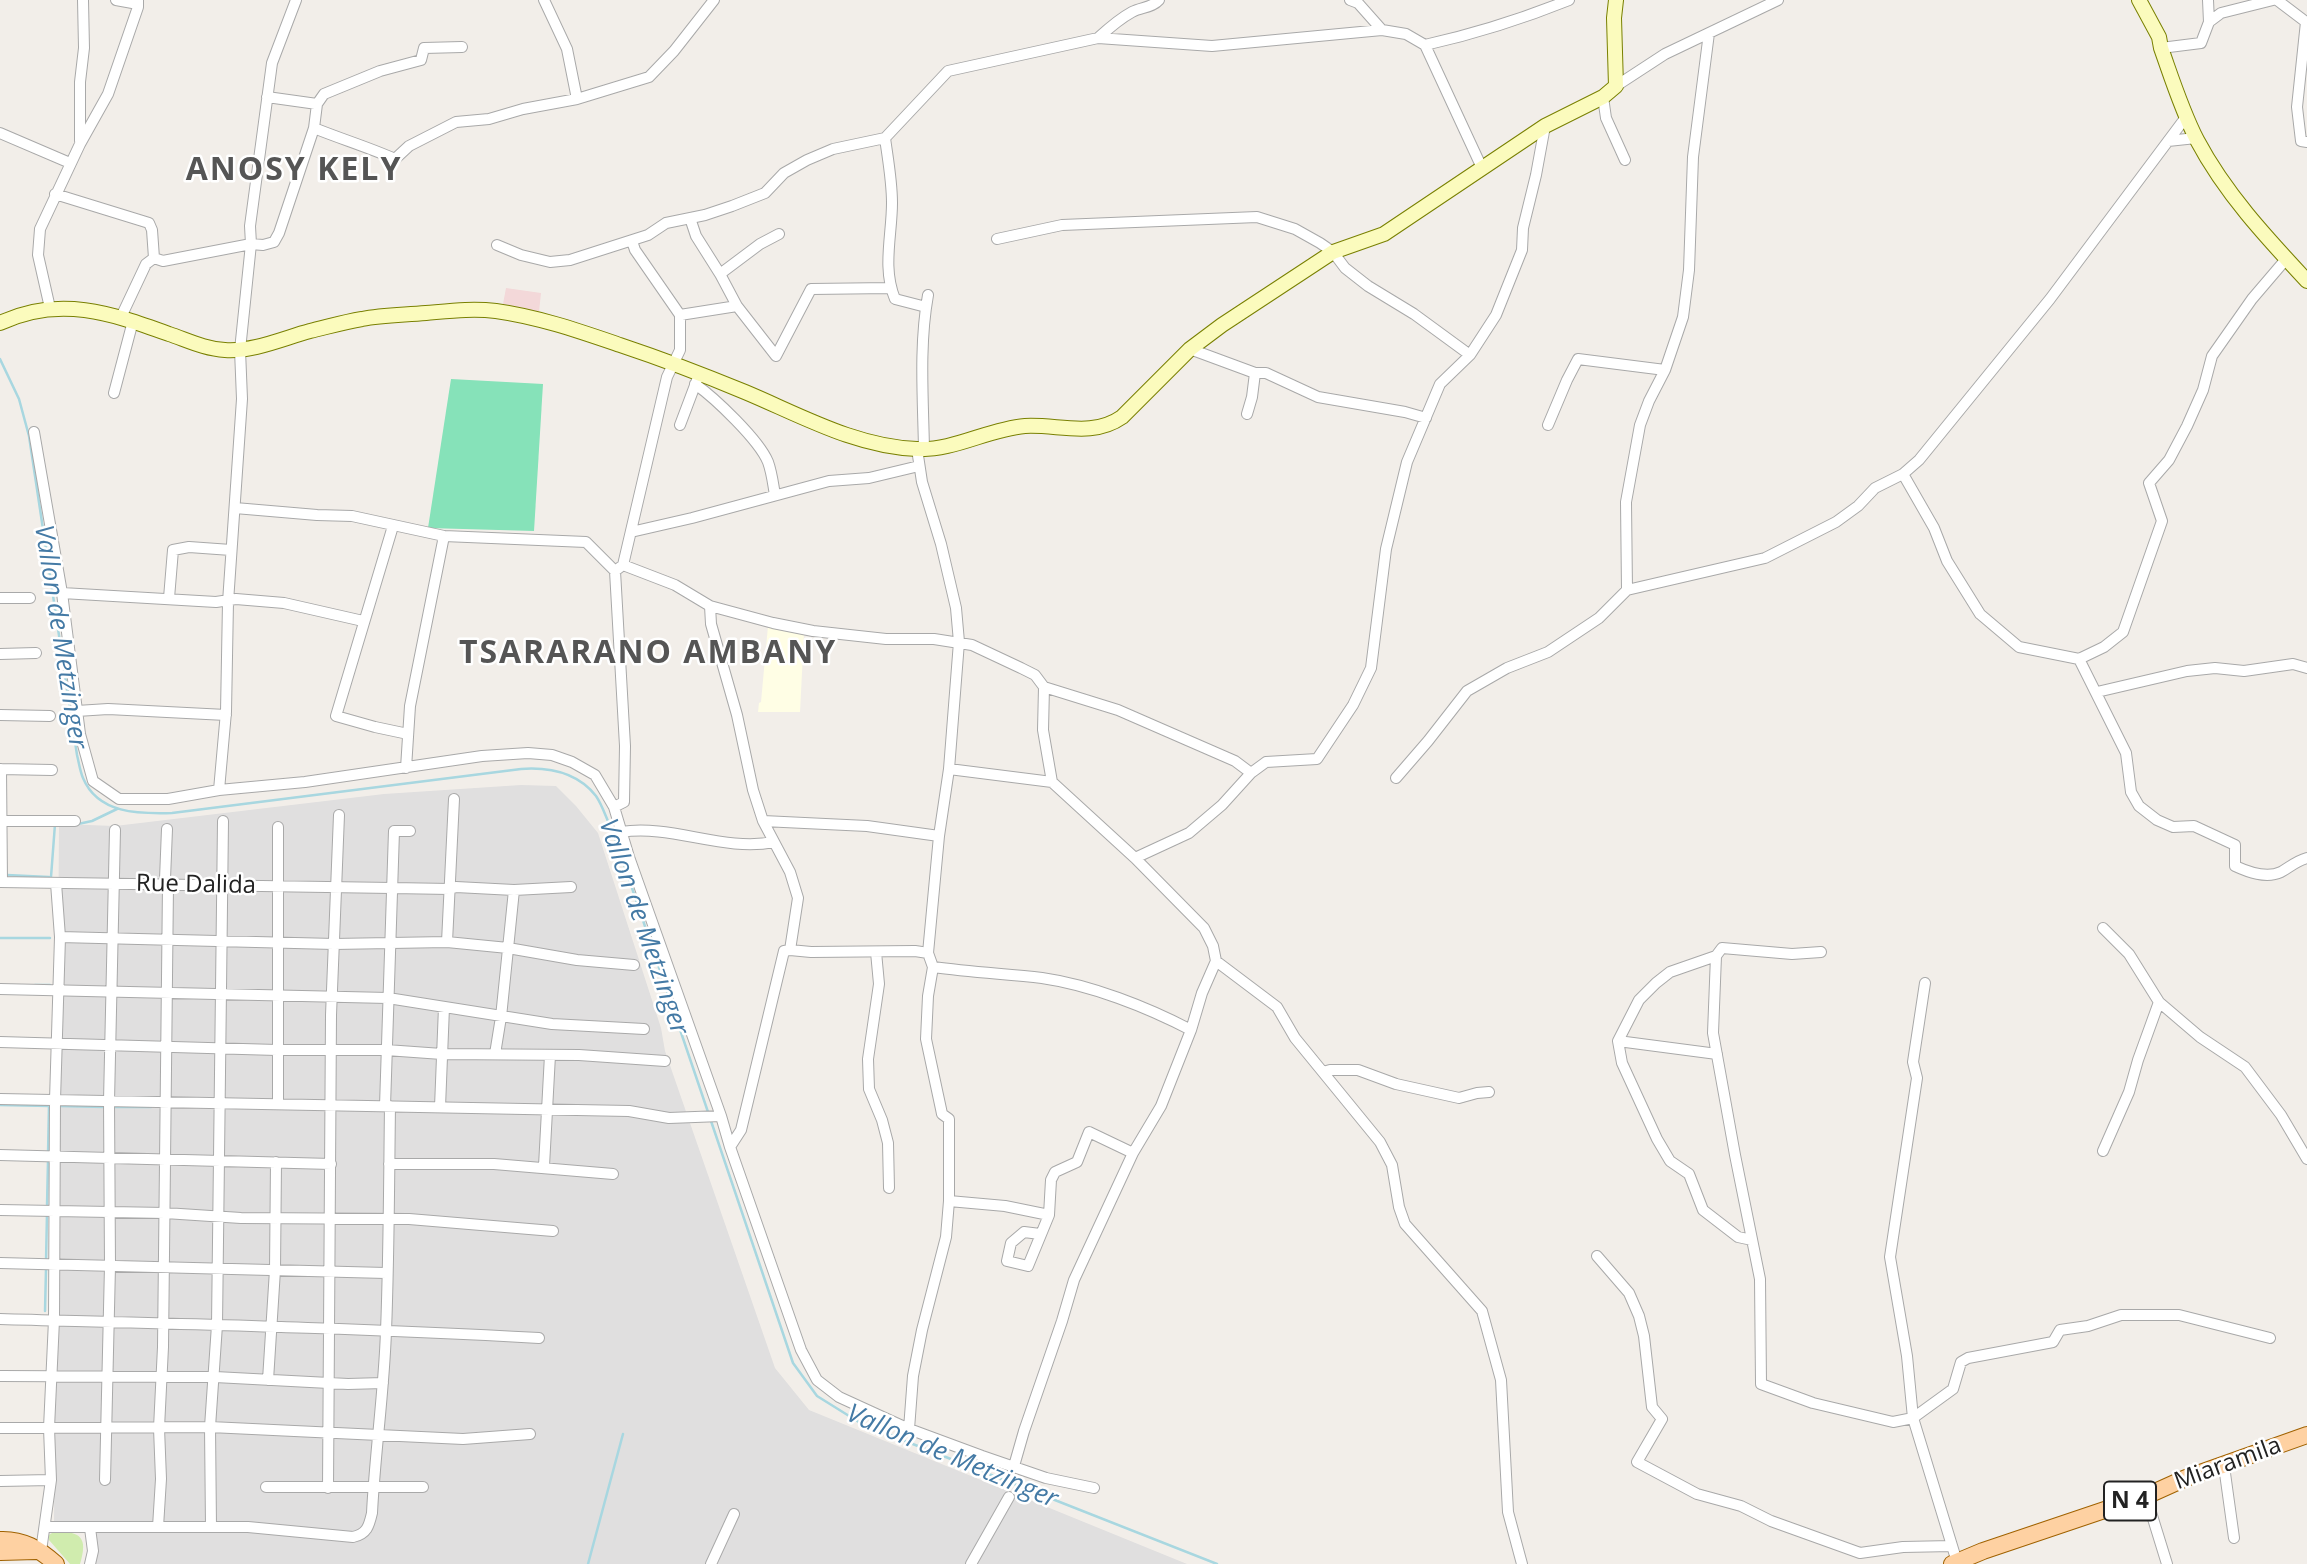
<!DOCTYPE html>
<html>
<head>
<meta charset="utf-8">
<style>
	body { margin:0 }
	canvas { display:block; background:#f2eee9 }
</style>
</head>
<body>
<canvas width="2307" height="1564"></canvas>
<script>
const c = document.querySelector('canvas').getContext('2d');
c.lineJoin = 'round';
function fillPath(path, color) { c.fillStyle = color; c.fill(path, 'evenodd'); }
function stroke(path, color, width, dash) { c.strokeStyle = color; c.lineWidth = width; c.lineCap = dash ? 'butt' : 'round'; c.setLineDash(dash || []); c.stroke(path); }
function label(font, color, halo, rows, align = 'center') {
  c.font = font + ' "Open Sans",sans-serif'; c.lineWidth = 5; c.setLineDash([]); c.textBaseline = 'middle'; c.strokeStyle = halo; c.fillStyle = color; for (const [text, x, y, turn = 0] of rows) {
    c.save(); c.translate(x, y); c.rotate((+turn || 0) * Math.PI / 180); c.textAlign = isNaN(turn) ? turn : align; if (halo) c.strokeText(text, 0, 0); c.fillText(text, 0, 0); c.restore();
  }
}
const residential = new Path2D(`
	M 521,785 L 556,786 L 576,806 L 598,833 L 661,1028 L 665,1051 L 775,1368 L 809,1410 L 1187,1564 L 93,1564 L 94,1524 L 54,1522 L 59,824 L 115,826 L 384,794 Z`);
const commercial = new Path2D(`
	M 506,288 L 541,293 L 539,312 L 503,304 Z`);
const education = new Path2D(`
	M 768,626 L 804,633 L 800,712 L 758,712 L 759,703 L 761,702 Z`);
const grass = new Path2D(`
	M 55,1531 C 81,1532 88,1537 80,1564 L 70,1564 L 49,1540 L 49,1535 Z`);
const pitch = new Path2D(`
	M 451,379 L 543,384 L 534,531 L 428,528 Z`);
const stream = new Path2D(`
	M 0,359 L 19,399 L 29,436 L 77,755 C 79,763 80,771 83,778 C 98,814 139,814 172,813 L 521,769 C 549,767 577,772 596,796 C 603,806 607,821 613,832 L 708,1112
	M 78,824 L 92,821 L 117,809
	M 7,875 L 49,877
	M 49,878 L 51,877 L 55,824
	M 0,938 L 50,938
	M 35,985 L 50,985
	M 0,1105 L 49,1106
	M 59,1106 L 105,1107
	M 112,1107 L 151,1107
	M 711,1121 L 793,1363 L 817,1396 L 862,1424 L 1217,1564
	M 48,1154 L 49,1106
	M 47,1206 L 48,1161
	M 46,1262 L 47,1213
	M 45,1311 L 46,1269
	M 588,1564 L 623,1434`);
const street = new Path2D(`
	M 116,0 L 138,4
	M 544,0 L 567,49 L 577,99
	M 1350,0 L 1358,3 L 1382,30
	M 2208,0 L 2209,22
	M 2277,0 L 2306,22 L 2297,107 L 2301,141 L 2307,142
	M 1098,38 C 1109,28 1119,19 1132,12 C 1141,7 1152,8 1159,0
	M 1425,45 C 1474,34 1522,19 1569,0
	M 2161,48 L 2201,43 L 2209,22 L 2221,13 L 2273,0
	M 1616,86 L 1665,54 L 1778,0
	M 267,97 L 317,104
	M 1603,97 L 1606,118 L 1625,160
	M 314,128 C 341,139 368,147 395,159 L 409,146 L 456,122 L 489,119 L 523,109 L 577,99 L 649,77 L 674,51 L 714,0
	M 0,133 L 70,163
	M 885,138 C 888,160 892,181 892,203 C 892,235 882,268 895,299 L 926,307
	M 80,141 L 80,82 L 84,48 L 83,0
	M 2168,141 L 2196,138
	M 55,194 L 149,223 L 152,230 L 154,258
	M 690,218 L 696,236 L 720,274 L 737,306 L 776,356 L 811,289 L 890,288
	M 997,239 L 1062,225 L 1257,217 L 1295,229 L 1320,243 L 1333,252 L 1345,268 L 1368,286 L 1414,314 L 1470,355
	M 497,245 L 521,255 L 550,262 L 570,260 L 648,235 L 666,223 L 705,215 L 732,206 L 765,193 L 784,173 L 807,160 L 833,149 L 885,138 L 948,71 L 1098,38 L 1212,46 L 1382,30 L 1406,34 L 1425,45 L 1482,168
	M 154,258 L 163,261 L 251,244 L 250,226 L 272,63 L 296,0
	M 720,274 L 760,244 L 779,234
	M 50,308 L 38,255 L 40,229 L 80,144 L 108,94 L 138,7 L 138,0
	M 680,315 L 737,306
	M 121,317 L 146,264 L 154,258
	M 1190,349 L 1255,373 L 1266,373 L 1318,397 L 1405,412 L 1426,418
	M 695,384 C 715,398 759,440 768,462 C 772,473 773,484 775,495
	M 114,393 L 133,321
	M 1247,414 L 1252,397 L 1255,373
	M 680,425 L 697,380
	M 1548,425 L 1567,380 L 1578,359 L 1665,370
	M 34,432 L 62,593 L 80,734 L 93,781 L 119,799 L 168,799 L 219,790 L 305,782 L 482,756 L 528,753 L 552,755 L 572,762 L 595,775 L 614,807 L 629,857 L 721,1116 L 730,1147 L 801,1350 L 817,1380 L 839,1397 L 909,1429 L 982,1456 L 1046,1478 L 1094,1488
	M 924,449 C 923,397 919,345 928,295
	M 1903,474 L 1934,528 L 1947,561 L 1980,614 L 2019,647 L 2079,659 L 2126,753 L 2131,792 L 2139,806 L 2157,820 L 2173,827 L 2194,826 L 2235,845 L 2235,866 C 2248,872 2266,879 2281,872 C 2290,867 2296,861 2307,858
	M 235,508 L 317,515 L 352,516 L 444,536 L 586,542 L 615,571 L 623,565 L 667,377 L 680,350 L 680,315 L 635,250 L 632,241
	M 393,526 L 336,716 L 375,727 L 408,734
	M 631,532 L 692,518 L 829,481 L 869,478 L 919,466
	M 623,565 L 675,585 L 710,606 L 711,624 L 737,715 L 753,790 L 763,821 L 790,872 L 798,898 L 790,950 L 784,951 L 741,1130 L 730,1147
	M 1627,590 L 1626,502 L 1640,425 L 1649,401 L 1665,370 L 1683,317 L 1689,270 L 1693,157 L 1709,33
	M 62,593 L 216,602 L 236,599 L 284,603 L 363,621
	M 0,598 L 30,598
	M 169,598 L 173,550 L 189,547 L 231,550
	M 710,606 L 773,623 L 813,631 L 886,639 L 934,639 L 972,645 L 1021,668 L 1035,675 L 1044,687 L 1118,710 L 1235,761 L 1251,773
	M 0,654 L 36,653
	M 2079,659 L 2104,647 L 2123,632 L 2162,521 L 2149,483 L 2169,460 L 2187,426 L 2203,390 L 2212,356 L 2252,299 L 2287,258
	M 1044,687 L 1043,730 L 1052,782
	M 2097,692 L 2187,671 L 2215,668 L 2244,671 L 2293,664 L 2307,668
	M 77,711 L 108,709 L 226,715
	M 0,715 L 50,716
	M 406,768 L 410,706 L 444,536
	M 0,769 L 52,770
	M 1,769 L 2,882
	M 949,769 L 1052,782 L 1135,858 L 1204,928 L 1213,946 L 1216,961 L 1202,993 L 1191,1030 L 1161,1106 L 1133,1153 L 1074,1280 L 1062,1321 L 1024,1431 L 1014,1466
	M 1396,778 L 1428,741 L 1467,691 L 1507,668 L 1548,652 L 1599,618 L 1627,590 L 1765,558 L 1836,522 L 1858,506 L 1875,488 L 1903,474 L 1919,460 L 2050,299 L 2186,117
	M 219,790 L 226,712 L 228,602 L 242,399 L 240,350 L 251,244 L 263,245 L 274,242 L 279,233 L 314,128 L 317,104 L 324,94 L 380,71 L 421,60 L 424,48 L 462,47
	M 614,807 L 624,802 L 625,746 L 615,571
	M 0,821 L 75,821
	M 763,821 L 867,826 L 939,836
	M 278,827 L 278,1104
	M 621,832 C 672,824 723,852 774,842
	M 1135,858 L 1189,833 L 1222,805 L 1251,773 L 1266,762 L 1317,759 L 1353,705 L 1371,668 L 1386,549 L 1407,462 L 1440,384 L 1470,355 L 1496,315 L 1522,250 L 1523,228 L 1536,175 L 1545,126
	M 0,882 L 392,888 L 450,889 L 456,887 L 514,890 L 571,887
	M 2103,928 L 2129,954 L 2159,1002 L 2200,1037 L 2245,1067 L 2281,1115 L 2307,1159
	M 60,937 L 334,944 L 447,942 L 508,948 L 577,960 L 634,965
	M 447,942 L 454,799
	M 790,950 L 811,952 L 915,951 L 928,953
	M 876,952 L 879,984 L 868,1059 L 869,1089 L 882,1120 L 888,1143 L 889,1188
	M 1716,956 L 1713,1033 L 1735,1155 L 1760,1279 L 1761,1384 L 1813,1403 L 1893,1422 L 1913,1418 L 1953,1389 L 1961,1362 L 1968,1358 L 2053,1342 L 2060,1330 L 2088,1326 L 2121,1315 L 2179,1315 L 2270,1338
	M 1216,961 L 1277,1007 L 1295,1038 L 1380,1142 L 1392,1165 L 1399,1207 L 1405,1224 L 1482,1311 L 1501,1380 L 1508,1512 L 1522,1564
	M 933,967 C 970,972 1006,974 1042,978 C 1091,985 1147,1007 1191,1030
	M 1925,983 L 1913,1062 L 1917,1078 L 1890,1257 L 1907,1356 L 1913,1418 L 1957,1562
	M 0,989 L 388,998 L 552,1024 L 644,1029
	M 1618,1041 L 1717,1054
	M 0,1042 L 277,1050 L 386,1050 L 442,1054 L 579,1055 L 665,1061
	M 495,1054 L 501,1017 L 514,890
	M 1323,1072 L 1330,1070 L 1358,1070 L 1396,1084 L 1459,1098 L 1477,1093 L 1489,1092
	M 0,1099 L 629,1111 L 669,1118 L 721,1116
	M 385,1106 L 394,831 L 410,831
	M 440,1107 L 444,1007
	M 2103,1151 L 2129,1092 L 2138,1060 L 2159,1002
	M 0,1155 L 331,1164
	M 389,1164 L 494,1164 L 613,1174
	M 544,1166 L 550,1055
	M 949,1201 L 1005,1206 L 1049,1215
	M 0,1210 L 165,1213 L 241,1218 L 409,1219 L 553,1231
	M 1040,1234 L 1024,1232 L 1011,1243 L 1007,1261 L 1028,1266 L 1049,1215 L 1051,1180 L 1055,1172 L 1077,1162 L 1089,1132 L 1133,1153
	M 1752,1240 L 1738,1237 L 1703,1210 L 1689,1174 L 1670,1161 L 1657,1139 L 1622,1063 L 1618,1041 L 1639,1000 L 1656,983 L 1670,972 L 1716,956 L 1722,948 L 1792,954 L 1821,952
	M 1597,1256 L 1629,1293 L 1639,1316 L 1644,1336 L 1652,1407 L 1662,1419 L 1637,1462 L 1697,1494 L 1741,1506 L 1771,1521 L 1860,1553 L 1903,1547 L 1952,1546
	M 0,1263 L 386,1273
	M 0,1319 C 180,1324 359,1328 539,1338
	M 0,1376 L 215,1377 L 348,1384 L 383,1383
	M 268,1380 L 275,1270 L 276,1162
	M 0,1428 L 210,1427 L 463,1439 L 530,1434
	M 909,1429 L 913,1376 L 922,1330 L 946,1237 L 949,1201 L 949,1119 L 942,1114 L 941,1109 L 926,1039 L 928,996 L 933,967 L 928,953 L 939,836 L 949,769 L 959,642 L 956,608 L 941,544 L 922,482 L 917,449
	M 2224,1466 L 2234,1538
	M 105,1480 L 110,1266 L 109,1101 L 115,830
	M 0,1481 L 51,1480
	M 266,1487 L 423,1487
	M 328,1488 L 331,1015 L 339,815
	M 2146,1496 L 2167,1564
	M 46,1527 L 248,1527 L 353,1537 C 367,1534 369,1526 372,1513 C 375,1452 384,1392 386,1331 C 389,1256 389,1181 390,1106
	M 158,1527 L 161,1479 L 159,1428 L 163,1347 L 168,885 L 165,879 L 167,829
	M 211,1527 L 210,1427 L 217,1325 L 223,821
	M 41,1551 L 51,1480 L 49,1428 L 54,1320 L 55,1100 L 60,937 L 56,883
	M 90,1564 L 93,1551 L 90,1528
	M 711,1564 L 734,1514
	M 971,1564 L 1009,1497`);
const secondary = new Path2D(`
	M 2139,0 L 2159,37 L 2161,48 C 2172,79 2182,111 2197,140 C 2225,193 2266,237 2307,281
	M 0,323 C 59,295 111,313 169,334 C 187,340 205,349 225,350 C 253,352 284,338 310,331 C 327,327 344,322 362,319 C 382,315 404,315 426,313 C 449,311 472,308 496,311 C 539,317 579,331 620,345 C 662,359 704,375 745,392 C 800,415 856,447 917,449 C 954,451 988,429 1025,426 C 1058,424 1092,438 1122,417 L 1190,349 L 1222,325 L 1333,252 L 1384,234 L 1545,126 L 1603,97 L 1616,86 L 1614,18 L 1616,0`);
const primary = new Path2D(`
	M 0,1540 C 23,1539 39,1549 56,1564
	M 0,1552 L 36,1551
	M 1952,1564 L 1983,1551 L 2146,1496 L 2186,1478 L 2307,1435`);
const shields = [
	[2130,1501,52]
];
const shieldNames = [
	["N 4",2130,1501]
];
const streetNames = [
	["Rue Dalida",196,885,1],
	["Miaramila",2228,1464,-20]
];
const waterNames = [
	["Vallon de Metzinger",60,637,81],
	["Vallon de Metzinger",643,927,71],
	["Vallon de Metzinger",952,1457,23]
];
const districtNames = [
	["ANOSY KELY",294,171],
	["TSARARANO AMBANY",648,654]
];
fillPath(residential, '#e0dfdf');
fillPath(commercial, '#f3d8d9');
fillPath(education, '#fffee5');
fillPath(grass, '#d0ecae');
fillPath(pitch, '#86e2b9');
stroke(stream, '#a8d7e0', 2.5);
stroke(street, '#a9a9a9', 12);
stroke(secondary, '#798002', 16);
stroke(primary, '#a06200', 18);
stroke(street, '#fff', 10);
stroke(secondary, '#fbfbbd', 14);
stroke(primary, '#fed1a2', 16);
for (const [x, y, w] of shields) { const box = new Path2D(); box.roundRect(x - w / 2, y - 19.5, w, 39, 5); c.fillStyle = '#fff'; c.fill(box); stroke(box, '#222', 2); }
label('bold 23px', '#222', null, shieldNames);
label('24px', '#222', '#fff', streetNames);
label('italic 26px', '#447aa5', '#fff', waterNames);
c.letterSpacing = '2px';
label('bold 32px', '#555', '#fff', districtNames);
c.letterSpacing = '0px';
</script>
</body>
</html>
